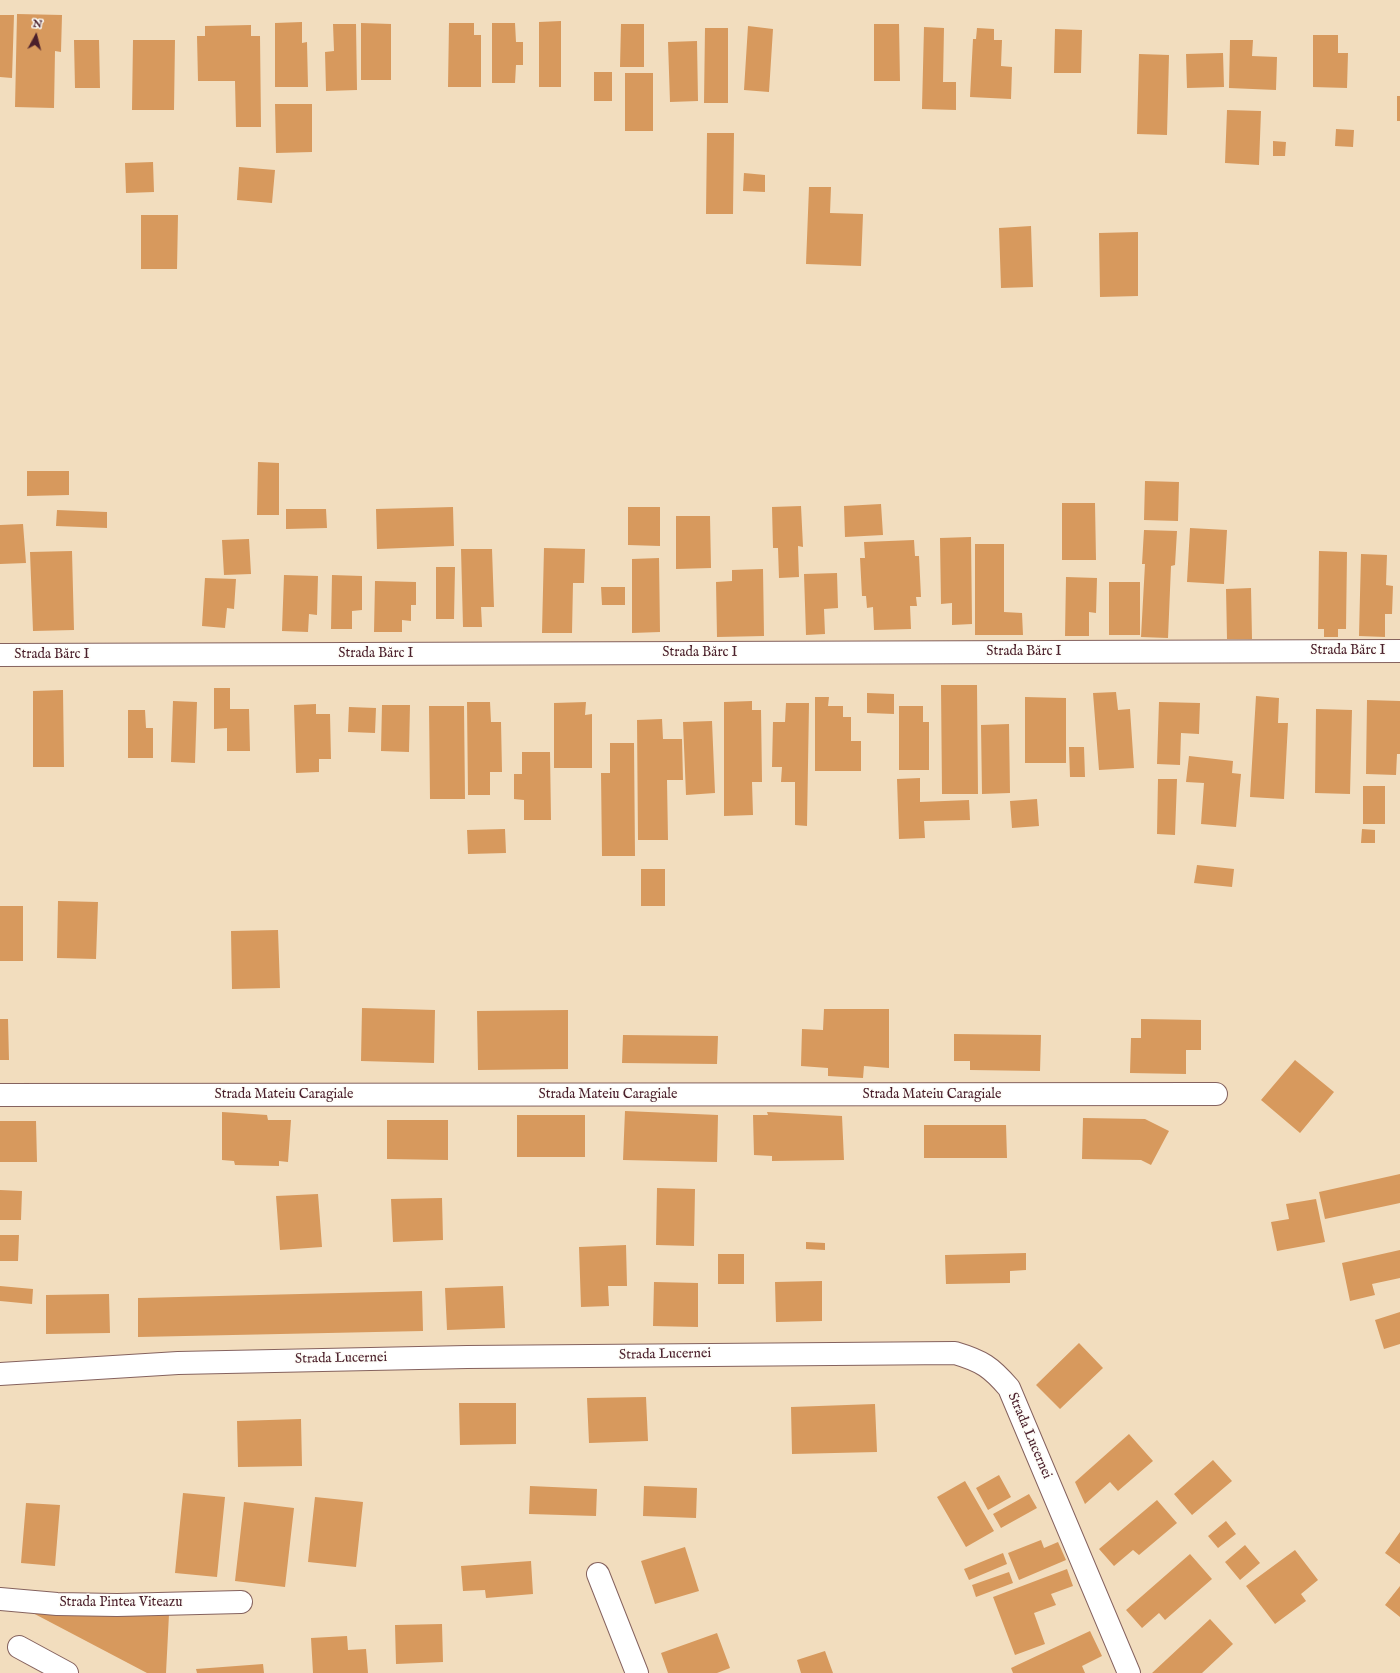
<!DOCTYPE html>
<html>
<head>
<meta charset="utf-8">
<style>
	body { margin:0 }
	#map { position:relative; width:1400px; height:1673px; overflow:hidden; background:#f2ddbe; font-family:"IM FELL English",serif }
	canvas { display:block }
	.north { position:absolute; left:16px; top:16px; width:40px; height:40px; -webkit-text-stroke:3px #fdfcf7; paint-order:stroke; rotate:7deg; font-size:11px; font-weight:700; line-height:16px; text-align:center; color:#4a1f2b }
	.north::after { content:''; display:block; margin:auto; width:14px; height:18px; background:#4a1f2b; clip-path:polygon(50% 0,100% 100%,50% 72%,0 100%) }
</style>
</head>
<body>
<div id="map">
<canvas width="1400" height="1673"></canvas>
<div class="north">N</div>
</div>
<script>
const c = document.querySelector('canvas').getContext('2d');
c.lineJoin = 'round';
function fillPath(path, color) { c.fillStyle = color; c.fill(path, 'evenodd'); }
function stroke(path, color, width, dash) { c.strokeStyle = color; c.lineWidth = width; c.lineCap = dash ? 'butt' : 'round'; c.setLineDash(dash || []); c.stroke(path); }
function label(font, color, halo, rows, align = 'center') {
  c.font = font + ' "IM FELL English",serif'; c.lineWidth = 3; c.setLineDash([]); c.textBaseline = 'middle'; c.strokeStyle = halo; c.fillStyle = color; for (const [text, x, y, turn = 0] of rows) {
    c.save(); c.translate(x, y); c.rotate((+turn || 0) * Math.PI / 180); c.textAlign = isNaN(turn) ? turn : align; if (halo) c.strokeText(text, 0, 0); c.fillText(text, 0, 0); c.restore();
  }
}
const building = new Path2D(`
	M 17,14 L 62,15 L 61,52 L 55,51 L 54,108 L 15,107 Z
	M 0,15 L 14,15 L 12,78 L 0,77 Z
	M 561,21 L 561,87 L 539,87 L 539,22 Z
	M 302,22 L 302,43 L 307,42 L 308,87 L 275,87 L 275,23 Z
	M 361,23 L 391,24 L 391,80 L 361,80 Z
	M 449,23 L 474,23 L 474,35 L 481,35 L 481,87 L 448,87 Z
	M 492,23 L 515,23 L 516,42 L 523,42 L 523,65 L 516,65 L 515,83 L 492,83 Z
	M 333,24 L 356,24 L 357,90 L 326,91 L 325,52 L 334,51 Z
	M 621,24 L 644,24 L 644,67 L 620,67 Z
	M 874,24 L 899,24 L 900,81 L 874,81 Z
	M 251,25 L 251,36 L 260,36 L 261,127 L 236,127 L 235,81 L 198,81 L 197,36 L 205,36 L 205,26 Z
	M 748,26 L 773,29 L 769,92 L 744,90 Z
	M 924,27 L 944,28 L 943,82 L 956,82 L 956,110 L 922,109 Z
	M 705,28 L 728,28 L 728,103 L 704,103 Z
	M 977,28 L 994,29 L 994,40 L 1002,40 L 1001,66 L 1012,67 L 1011,99 L 970,97 L 973,39 L 976,39 Z
	M 1055,29 L 1082,30 L 1081,73 L 1054,73 Z
	M 1313,35 L 1338,35 L 1338,53 L 1348,53 L 1347,88 L 1313,87 Z
	M 74,40 L 99,40 L 100,88 L 75,88 Z
	M 133,40 L 175,40 L 174,110 L 132,110 Z
	M 1230,40 L 1253,40 L 1252,56 L 1277,57 L 1276,90 L 1229,88 Z
	M 697,41 L 698,101 L 670,102 L 668,42 Z
	M 1223,53 L 1224,87 L 1187,88 L 1186,54 Z
	M 1139,54 L 1169,55 L 1167,135 L 1137,134 Z
	M 594,72 L 612,72 L 612,101 L 594,101 Z
	M 625,73 L 653,73 L 653,131 L 625,131 Z
	M 1397,96 L 1400,96 L 1400,121 L 1397,121 Z
	M 275,104 L 312,104 L 312,152 L 276,153 Z
	M 1227,110 L 1261,111 L 1259,165 L 1225,163 Z
	M 1336,129 L 1354,130 L 1353,147 L 1335,146 Z
	M 707,133 L 734,133 L 733,214 L 706,214 Z
	M 1273,141 L 1286,142 L 1285,156 L 1273,156 Z
	M 153,162 L 154,192 L 126,193 L 125,163 Z
	M 239,167 L 275,170 L 272,203 L 237,200 Z
	M 744,173 L 765,175 L 765,192 L 743,191 Z
	M 809,187 L 831,187 L 830,213 L 863,214 L 861,266 L 806,264 Z
	M 141,215 L 178,215 L 177,269 L 141,269 Z
	M 1031,226 L 1033,287 L 1001,288 L 999,228 Z
	M 1138,232 L 1138,296 L 1100,297 L 1099,233 Z
	M 258,462 L 279,463 L 279,515 L 257,515 Z
	M 27,471 L 69,471 L 69,495 L 27,496 Z
	M 1145,481 L 1179,482 L 1178,521 L 1144,520 Z
	M 1062,503 L 1095,503 L 1096,560 L 1062,560 Z
	M 881,504 L 883,535 L 845,537 L 844,506 Z
	M 801,506 L 803,547 L 798,546 L 799,577 L 779,578 L 778,548 L 773,548 L 772,507 Z
	M 453,507 L 454,546 L 377,549 L 376,509 Z
	M 628,507 L 660,507 L 660,546 L 628,545 Z
	M 286,509 L 326,509 L 327,528 L 286,529 Z
	M 57,510 L 107,512 L 107,528 L 56,526 Z
	M 676,516 L 710,516 L 711,568 L 676,569 Z
	M 23,524 L 26,563 L 0,564 L 0,525 Z
	M 1190,528 L 1227,530 L 1224,584 L 1187,582 Z
	M 1144,530 L 1177,531 L 1175,565 L 1171,566 L 1168,638 L 1141,637 L 1145,564 L 1142,564 Z
	M 971,537 L 972,624 L 952,625 L 952,603 L 941,604 L 940,538 Z
	M 249,539 L 251,574 L 224,575 L 222,540 Z
	M 914,540 L 915,556 L 919,556 L 921,597 L 916,597 L 917,606 L 910,606 L 911,629 L 874,630 L 873,607 L 867,608 L 866,596 L 862,596 L 860,558 L 865,558 L 864,542 Z
	M 975,544 L 1004,544 L 1004,612 L 1022,613 L 1023,635 L 975,635 Z
	M 544,548 L 585,549 L 584,583 L 573,583 L 572,633 L 542,633 Z
	M 461,549 L 492,549 L 494,607 L 481,607 L 482,627 L 463,627 Z
	M 72,551 L 74,630 L 33,631 L 30,552 Z
	M 1319,551 L 1347,552 L 1346,629 L 1338,629 L 1338,637 L 1324,637 L 1324,629 L 1318,629 Z
	M 1361,554 L 1387,555 L 1386,585 L 1393,586 L 1392,614 L 1385,614 L 1385,637 L 1359,636 Z
	M 659,558 L 660,632 L 632,633 L 632,559 Z
	M 436,567 L 455,567 L 454,619 L 436,619 Z
	M 763,569 L 764,636 L 717,637 L 716,582 L 732,581 L 732,570 Z
	M 837,573 L 838,608 L 824,609 L 825,634 L 806,635 L 804,574 Z
	M 284,575 L 318,576 L 317,615 L 309,614 L 308,632 L 282,631 Z
	M 332,575 L 362,576 L 362,610 L 352,611 L 352,629 L 331,629 Z
	M 1066,577 L 1097,578 L 1096,613 L 1089,612 L 1089,636 L 1065,636 Z
	M 205,578 L 236,579 L 234,609 L 227,608 L 225,628 L 202,626 Z
	M 375,581 L 416,582 L 416,605 L 411,605 L 411,621 L 402,620 L 402,632 L 374,632 Z
	M 1109,582 L 1140,582 L 1140,635 L 1109,635 Z
	M 601,587 L 625,587 L 625,605 L 602,605 Z
	M 1251,588 L 1252,639 L 1227,639 L 1226,589 Z
	M 941,685 L 977,685 L 978,794 L 942,794 Z
	M 214,688 L 230,688 L 230,709 L 249,709 L 250,751 L 227,751 L 227,728 L 214,729 Z
	M 63,690 L 64,767 L 33,767 L 33,691 Z
	M 1116,692 L 1118,710 L 1130,709 L 1134,768 L 1099,770 L 1093,693 Z
	M 867,693 L 894,694 L 894,714 L 867,713 Z
	M 1256,696 L 1279,698 L 1278,723 L 1288,723 L 1284,799 L 1250,797 Z
	M 815,697 L 829,697 L 828,706 L 843,706 L 843,717 L 851,717 L 851,741 L 861,741 L 861,771 L 815,771 Z
	M 1025,697 L 1066,698 L 1066,763 L 1025,763 Z
	M 1367,700 L 1400,701 L 1400,754 L 1397,754 L 1396,775 L 1366,774 Z
	M 173,701 L 197,702 L 195,763 L 171,762 Z
	M 752,701 L 752,710 L 761,710 L 762,782 L 752,782 L 753,815 L 724,816 L 724,702 Z
	M 467,702 L 490,702 L 491,722 L 501,722 L 502,772 L 490,772 L 490,795 L 468,795 Z
	M 586,702 L 585,715 L 592,714 L 592,768 L 554,768 L 554,703 Z
	M 1159,702 L 1200,703 L 1199,734 L 1181,733 L 1180,765 L 1157,764 Z
	M 786,703 L 809,703 L 807,826 L 795,825 L 795,782 L 781,782 L 782,767 L 772,767 L 773,722 L 785,722 Z
	M 316,704 L 316,714 L 330,714 L 331,759 L 319,759 L 319,772 L 296,773 L 294,705 Z
	M 382,705 L 410,705 L 409,752 L 381,751 Z
	M 429,706 L 464,706 L 465,799 L 430,799 Z
	M 899,706 L 923,706 L 923,722 L 929,722 L 929,770 L 899,770 Z
	M 349,707 L 376,708 L 375,733 L 348,732 Z
	M 1316,709 L 1352,710 L 1350,794 L 1315,793 Z
	M 128,710 L 145,710 L 146,728 L 153,728 L 153,758 L 128,758 Z
	M 662,719 L 663,739 L 682,739 L 683,780 L 667,780 L 668,840 L 638,840 L 637,720 Z
	M 712,721 L 715,793 L 686,795 L 683,722 Z
	M 1009,724 L 1010,793 L 982,794 L 981,725 Z
	M 610,743 L 634,743 L 635,856 L 602,856 L 601,773 L 610,773 Z
	M 1069,747 L 1084,747 L 1085,777 L 1070,777 Z
	M 522,752 L 550,752 L 551,820 L 524,820 L 524,800 L 514,799 L 514,774 L 522,774 Z
	M 1189,756 L 1233,761 L 1232,773 L 1241,774 L 1236,827 L 1201,824 L 1204,783 L 1186,782 Z
	M 920,778 L 920,802 L 969,800 L 970,820 L 924,821 L 925,838 L 899,839 L 897,779 Z
	M 1158,779 L 1177,779 L 1175,835 L 1157,834 Z
	M 1363,786 L 1385,786 L 1385,824 L 1363,824 Z
	M 1037,799 L 1039,826 L 1012,828 L 1010,801 Z
	M 505,829 L 506,853 L 468,854 L 467,830 Z
	M 1362,829 L 1375,830 L 1375,843 L 1361,843 Z
	M 1197,865 L 1234,869 L 1232,887 L 1194,883 Z
	M 641,869 L 665,869 L 665,906 L 641,906 Z
	M 58,901 L 98,902 L 96,959 L 57,958 Z
	M 0,906 L 23,906 L 23,961 L 0,961 Z
	M 278,930 L 280,988 L 232,989 L 231,931 Z
	M 362,1008 L 435,1010 L 434,1063 L 361,1061 Z
	M 824,1009 L 889,1009 L 889,1068 L 864,1066 L 863,1078 L 828,1076 L 828,1068 L 801,1066 L 802,1029 L 823,1030 Z
	M 568,1010 L 568,1069 L 478,1070 L 477,1011 Z
	M 0,1019 L 8,1019 L 9,1060 L 0,1060 Z
	M 1141,1019 L 1201,1020 L 1201,1050 L 1186,1050 L 1186,1074 L 1130,1073 L 1131,1038 L 1141,1038 Z
	M 954,1034 L 1041,1035 L 1040,1071 L 970,1070 L 970,1061 L 954,1061 Z
	M 623,1035 L 718,1036 L 717,1064 L 622,1063 Z
	M 1295,1060 L 1334,1092 L 1300,1133 L 1261,1100 Z
	M 625,1111 L 718,1115 L 717,1162 L 623,1160 Z
	M 222,1112 L 267,1115 L 268,1120 L 291,1120 L 288,1162 L 279,1161 L 279,1166 L 235,1165 L 234,1161 L 222,1160 Z
	M 767,1112 L 842,1116 L 844,1160 L 772,1161 L 772,1156 L 754,1155 L 753,1115 L 768,1115 Z
	M 517,1115 L 585,1115 L 585,1157 L 517,1157 Z
	M 1083,1118 L 1145,1119 L 1169,1131 L 1151,1165 L 1141,1160 L 1082,1159 Z
	M 387,1120 L 448,1120 L 448,1160 L 387,1159 Z
	M 0,1121 L 36,1121 L 37,1162 L 0,1162 Z
	M 924,1125 L 1006,1125 L 1007,1158 L 924,1158 Z
	M 1400,1174 L 1400,1203 L 1325,1219 L 1319,1192 Z
	M 657,1188 L 695,1189 L 694,1246 L 656,1245 Z
	M 0,1190 L 22,1191 L 21,1220 L 0,1220 Z
	M 318,1194 L 322,1247 L 280,1250 L 276,1196 Z
	M 442,1198 L 443,1240 L 393,1242 L 391,1199 Z
	M 1316,1199 L 1325,1242 L 1277,1251 L 1271,1222 L 1289,1219 L 1286,1204 Z
	M 0,1235 L 19,1235 L 18,1261 L 0,1261 Z
	M 806,1242 L 825,1243 L 825,1250 L 806,1249 Z
	M 626,1245 L 627,1286 L 608,1286 L 609,1306 L 581,1307 L 579,1247 Z
	M 1400,1250 L 1400,1278 L 1372,1284 L 1375,1295 L 1350,1301 L 1342,1263 Z
	M 1026,1253 L 1026,1270 L 1010,1271 L 1010,1283 L 946,1284 L 945,1255 Z
	M 718,1254 L 744,1254 L 744,1284 L 718,1284 Z
	M 822,1281 L 822,1321 L 776,1322 L 775,1282 Z
	M 654,1282 L 698,1283 L 698,1327 L 653,1326 Z
	M 0,1286 L 33,1289 L 32,1304 L 0,1301 Z
	M 503,1286 L 505,1328 L 447,1330 L 445,1288 Z
	M 422,1291 L 423,1331 L 138,1337 L 138,1298 Z
	M 109,1294 L 110,1333 L 46,1334 L 46,1295 Z
	M 1400,1312 L 1400,1344 L 1384,1349 L 1375,1320 Z
	M 1079,1343 L 1103,1368 L 1060,1409 L 1036,1385 Z
	M 646,1397 L 648,1441 L 589,1443 L 587,1398 Z
	M 459,1403 L 516,1403 L 516,1444 L 460,1445 Z
	M 875,1404 L 877,1452 L 792,1454 L 791,1407 Z
	M 301,1419 L 302,1466 L 238,1467 L 237,1421 Z
	M 1129,1434 L 1153,1461 L 1118,1491 L 1110,1482 L 1085,1504 L 1075,1482 Z
	M 1213,1460 L 1232,1481 L 1192,1515 L 1174,1494 Z
	M 999,1475 L 1011,1497 L 988,1510 L 976,1488 Z
	M 965,1481 L 994,1531 L 966,1547 L 937,1497 Z
	M 530,1486 L 597,1489 L 596,1516 L 529,1514 Z
	M 644,1486 L 697,1488 L 696,1518 L 643,1516 Z
	M 183,1493 L 225,1497 L 217,1577 L 175,1573 Z
	M 1029,1494 L 1037,1508 L 1001,1528 L 993,1514 Z
	M 315,1497 L 363,1502 L 356,1567 L 308,1562 Z
	M 1157,1500 L 1177,1523 L 1139,1555 L 1133,1550 L 1114,1566 L 1099,1549 Z
	M 244,1502 L 294,1508 L 285,1587 L 235,1581 Z
	M 26,1503 L 60,1505 L 55,1566 L 21,1563 Z
	M 1226,1521 L 1236,1534 L 1218,1548 L 1208,1536 Z
	M 1400,1532 L 1400,1564 L 1385,1553 Z
	M 1041,1540 L 1044,1548 L 1058,1542 L 1066,1560 L 1019,1580 L 1008,1553 Z
	M 1245,1545 L 1260,1563 L 1240,1580 L 1225,1562 Z
	M 685,1547 L 699,1591 L 655,1604 L 641,1561 Z
	M 1295,1550 L 1318,1580 L 1301,1594 L 1306,1601 L 1275,1624 L 1246,1586 Z
	M 1003,1553 L 1007,1564 L 969,1580 L 964,1569 Z
	M 1190,1554 L 1212,1579 L 1165,1620 L 1159,1613 L 1142,1628 L 1126,1610 Z
	M 531,1561 L 533,1594 L 486,1598 L 485,1590 L 463,1591 L 461,1566 Z
	M 1067,1569 L 1073,1586 L 1051,1594 L 1056,1605 L 1034,1613 L 1045,1644 L 1015,1655 L 993,1597 Z
	M 1009,1572 L 1013,1583 L 976,1597 L 972,1585 Z
	M 1400,1586 L 1400,1617 L 1385,1605 Z
	M 29,1611 L 169,1614 L 166,1673 L 147,1673 Z
	M 1210,1619 L 1233,1644 L 1202,1673 L 1152,1673 Z
	M 442,1624 L 443,1662 L 396,1664 L 395,1625 Z
	M 1090,1631 L 1102,1656 L 1082,1666 L 1085,1673 L 1013,1673 L 1011,1668 Z
	M 717,1633 L 730,1668 L 717,1673 L 668,1673 L 661,1653 Z
	M 347,1636 L 348,1650 L 366,1649 L 368,1673 L 313,1673 L 311,1638 Z
	M 825,1651 L 833,1673 L 801,1673 L 797,1660 Z
	M 263,1664 L 264,1673 L 197,1673 L 196,1669 Z`);
const minor = new Path2D(`
	M 0,655 L 1400,651
	M 0,1095 L 1216,1094
	M 0,1374 L 178,1363 L 467,1357 L 955,1353 C 982,1361 991,1367 1009,1388 L 1129,1673
	M 598,1574 L 637,1673
	M 0,1599 L 57,1604 L 117,1605 L 241,1602
	M 19,1647 L 67,1673`);
const streetNames = [
	["Strada Bărc I",1348,651],
	["Strada Bărc I",1024,652],
	["Strada Bărc I",700,653],
	["Strada Bărc I",376,654],
	["Strada Bărc I",52,655],
	["Strada Mateiu Caragiale",284,1095],
	["Strada Mateiu Caragiale",608,1095],
	["Strada Mateiu Caragiale",932,1095],
	["Strada Lucernei",665,1355,-1],
	["Strada Lucernei",341,1359,-1],
	["Strada Lucernei",1029,1436,67],
	["Strada Pintea Viteazu",121,1603]
];
fillPath(building, '#d7995d');
stroke(minor, '#85625e', 24);
stroke(minor, '#fff', 22);
label('14px', '#4a1f2b', '#fdfcf7', streetNames);
</script>
</body>
</html>
